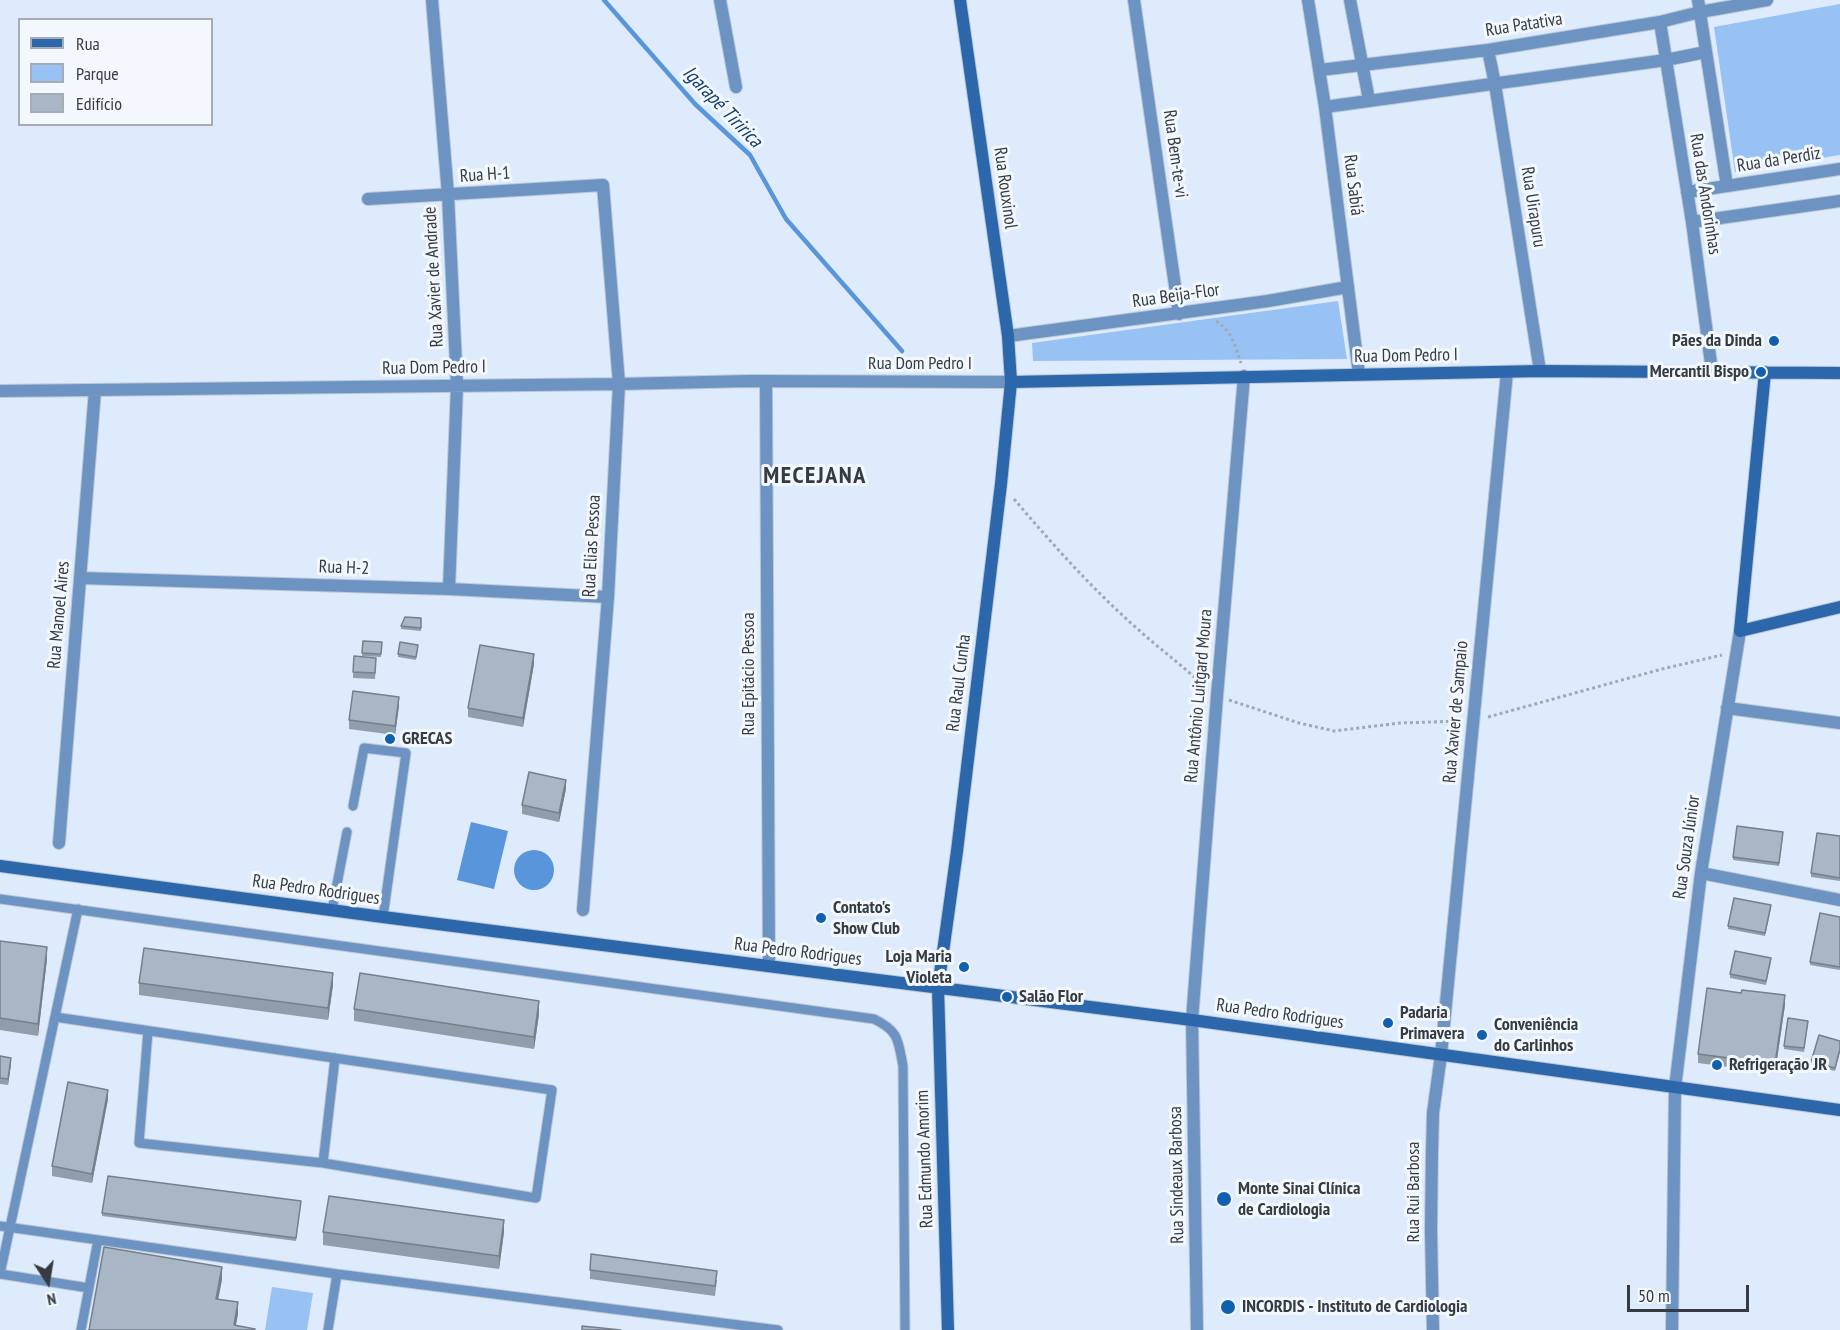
<!DOCTYPE html>
<html>
<head>
<meta charset="utf-8">
<style>
	body { margin:0 }
	#map { position:relative; width:1840px; height:1330px; overflow:hidden; background:#ddebfc; font-family:"PT Sans Narrow",sans-serif }
	canvas { display:block }
	.legend { position:absolute; left:18px; top:18px; width:195px; height:108px; box-sizing:border-box; background:#f2f8fe; border:2px solid #a6acb2; margin:0; padding:8px 10px; list-style:none; font-size:18px; color:#353b41 }
	.legend li { display:flex; align-items:center; gap:12px; height:30px }
	.legend b { width:30px; border:2px solid #a6acb2 }
	.north { position:absolute; left:18px; top:1252px; width:60px; height:60px; -webkit-text-stroke:4px #f2f8fe; paint-order:stroke; rotate:168deg; font-size:16px; font-weight:700; line-height:24px; text-align:center; color:#353b41 }
	.north::after { content:''; display:block; margin:auto; width:21px; height:27px; background:#353b41; clip-path:polygon(50% 0,100% 100%,50% 72%,0 100%) }
	.scale { position:absolute; left:1627px; top:1285px; width:122px; height:27px; box-sizing:border-box; border:3px solid #353b41; border-top:0; padding-left:8px; font-size:18px; line-height:21px; white-space:nowrap; color:#353b41; -webkit-text-stroke:4px #f2f8fe; paint-order:stroke }
</style>
</head>
<body>
<div id="map">
<canvas width="1840" height="1330"></canvas>
<ul class="legend">
<li><b style="height:8px;background:#2b67aa"></b>Rua</li>
<li><b style="height:16px;background:#98c2f4"></b>Parque</li>
<li><b style="height:16px;background:#a8b6c6"></b>Edifício</li>
</ul>
<div class="north">N</div>
<div class="scale">50 m</div>
</div>
<script>
const c = document.querySelector('canvas').getContext('2d');
c.lineJoin = 'round';
function fillPath(path, color) { c.fillStyle = color; c.fill(path, 'evenodd'); }
function stroke(path, color, width, dash) { c.strokeStyle = color; c.lineWidth = width; c.lineCap = dash ? 'butt' : 'round'; c.setLineDash(dash || []); c.stroke(path); }
function label(font, color, halo, rows, align = 'center') {
  c.font = font + ' "PT Sans Narrow",sans-serif'; c.lineWidth = 6; c.setLineDash([]); c.textBaseline = 'middle'; c.strokeStyle = halo; c.fillStyle = color; for (const [text, x, y, turn = 0] of rows) {
    c.save(); c.translate(x, y); c.rotate((+turn || 0) * Math.PI / 180); c.textAlign = isNaN(turn) ? turn : align; if (halo) c.strokeText(text, 0, 0); c.fillText(text, 0, 0); c.restore();
  }
}
const green = new Path2D(`
	M 1840,4 L 1840,155 L 1735,172 L 1714,27 Z
	M 1338,301 L 1347,359 L 1033,361 L 1032,343 Z
	M 272,1287 L 313,1293 L 307,1330 L 265,1330 Z`);
const water = new Path2D(`
	M 471,822 L 508,831 L 494,889 L 457,880 Z
	M514 870a20 20 0 1 1 40 0a20 20 0 1 1-40 0Z`);
const stream = new Path2D(`
	M 604,0 L 695,104 L 750,155 L 786,219 L 902,351`);
const path = new Path2D(`
	M 1216,321 C 1232,331 1235,346 1241,363
	M 1014,499 C 1053,545 1094,591 1140,631 C 1161,650 1183,666 1203,685
	M 1229,700 L 1299,723 L 1334,731 L 1400,723 L 1461,721
	M 1488,717 L 1662,669 L 1722,655`);
const lane = new Path2D(`
	M 353,806 L 364,748 L 406,753 L 383,917
	M 0,899 L 874,1019 C 899,1031 898,1040 903,1066 L 905,1330
	M 332,910 L 347,832
	M 55,1017 L 552,1090 L 536,1198 L 323,1163 L 139,1143 L 148,1031
	M 323,1163 L 335,1058
	M 0,1226 L 337,1274 L 778,1330
	M 0,1274 L 78,909
	M 0,1274 L 89,1288
	M 81,1330 L 98,1240
	M 328,1330 L 337,1274`);
const street = new Path2D(`
	M 432,0 L 448,195 L 457,386 L 449,589
	M 720,0 L 736,87
	M 1134,0 L 1179,314
	M 1308,0 L 1325,107 L 1359,374
	M 1350,0 L 1369,100
	M 1698,0 L 1727,186
	M 1660,22 L 1692,222 L 1712,371
	M 1488,50 L 1495,84 L 1540,371
	M 1320,70 L 1488,50 L 1660,22 L 1700,12 L 1767,0
	M 1325,107 L 1666,60 L 1706,52
	M 1687,192 L 1840,169
	M 368,199 L 603,185 L 619,384 L 608,597 L 583,910
	M 1692,222 L 1840,201
	M 1008,336 L 1268,301 L 1348,287
	M 766,381 L 769,966
	M 0,391 L 619,384 L 750,381 L 1011,382
	M 80,578 L 449,589 L 608,597
	M 1727,708 L 1840,723
	M 59,843 L 95,390
	M 1701,873 L 1840,900
	M 1197,1330 L 1192,1020 L 1217,696 L 1244,376
	M 1433,1330 L 1431,1230 L 1432,1152 L 1433,1113 L 1441,1055 L 1507,372
	M 1672,1330 L 1675,1088 L 1701,873 L 1740,631`);
const secondary = new Path2D(`
	M 1765,372 L 1740,631 L 1840,607
	M 1011,382 L 1540,371 L 1840,373
	M 0,866 L 383,917 L 1192,1020 L 1840,1110
	M 948,1330 L 938,988 L 957,851 L 1001,484 L 1011,382 L 1008,336 L 960,0`);
const wall = new Path2D(`
	M 421,618 L 421,631 L 401,629 L 401,626 Z
	M 363,641 L 382,642 L 381,657 L 362,656 Z
	M 418,648 L 416,660 L 398,657 L 398,654 Z
	M 376,664 L 375,679 L 353,678 L 353,672 Z
	M 534,664 L 523,727 L 468,717 L 468,708 Z
	M 399,706 L 395,735 L 349,729 L 349,720 Z
	M 566,789 L 559,822 L 522,814 L 522,805 Z
	M 1783,835 L 1779,866 L 1733,860 L 1733,857 Z
	M 1840,836 L 1840,881 L 1811,877 L 1811,873 Z
	M 1771,908 L 1765,936 L 1728,929 L 1728,926 Z
	M 1840,917 L 1840,970 L 1810,965 L 1810,962 Z
	M 0,941 L 47,959 L 38,1036 L 0,1030 Z
	M 1771,961 L 1766,985 L 1730,978 L 1730,974 Z
	M 139,983 L 333,985 L 328,1020 L 139,995 Z
	M 1785,1005 L 1775,1073 L 1698,1063 L 1698,1054 Z
	M 354,1009 L 539,1014 L 534,1049 L 354,1021 Z
	M 1808,1024 L 1804,1052 L 1784,1049 L 1784,1046 Z
	M 1840,1041 L 1840,1052 L 1835,1071 L 1811,1065 L 1811,1062 Z
	M 0,1056 L 11,1064 L 8,1085 L 0,1084 Z
	M 108,1099 L 92,1183 L 52,1176 L 52,1166 Z
	M 301,1201 L 296,1241 L 102,1216 L 102,1213 Z
	M 323,1232 L 504,1232 L 499,1269 L 323,1245 Z
	M 590,1270 L 717,1280 L 715,1296 L 590,1279 Z`);
const shadedWall = new Path2D(`
	M 534,654 L 534,664 L 523,727 L 523,718 Z
	M 399,697 L 399,706 L 395,735 L 395,726 Z
	M 566,780 L 566,789 L 559,822 L 559,813 Z
	M 47,947 L 47,959 L 38,1036 L 38,1024 Z
	M 333,973 L 333,985 L 328,1020 L 328,1008 Z
	M 1785,995 L 1785,1005 L 1775,1073 L 1775,1064 Z
	M 539,1001 L 539,1014 L 534,1049 L 534,1037 Z
	M 11,1058 L 11,1064 L 8,1085 L 8,1079 Z
	M 108,1090 L 108,1099 L 92,1183 L 92,1174 Z
	M 504,1220 L 504,1232 L 499,1269 L 499,1256 Z
	M 222,1267 L 222,1280 L 216,1311 L 216,1299 Z
	M 238,1302 L 238,1315 L 235,1330 L 234,1325 Z`);
const building = new Path2D(`
	M 405,617 L 421,618 L 421,628 L 401,626 Z
	M 363,641 L 382,642 L 381,654 L 362,653 Z
	M 400,642 L 418,645 L 416,657 L 398,654 Z
	M 480,645 L 534,654 L 523,718 L 468,708 Z
	M 354,656 L 376,658 L 375,673 L 353,672 Z
	M 353,691 L 399,697 L 395,726 L 349,720 Z
	M 529,772 L 566,780 L 559,813 L 522,805 Z
	M 1737,826 L 1783,832 L 1779,863 L 1733,857 Z
	M 1817,833 L 1840,836 L 1840,878 L 1811,873 Z
	M 1734,898 L 1771,905 L 1765,933 L 1728,926 Z
	M 1820,913 L 1840,917 L 1840,967 L 1810,962 Z
	M 0,941 L 47,947 L 38,1024 L 0,1018 Z
	M 144,948 L 333,973 L 328,1008 L 139,983 Z
	M 1735,951 L 1771,958 L 1766,981 L 1730,974 Z
	M 360,973 L 539,1001 L 534,1037 L 354,1009 Z
	M 1707,988 L 1741,993 L 1742,990 L 1785,995 L 1775,1064 L 1698,1054 Z
	M 1788,1018 L 1808,1021 L 1804,1048 L 1784,1046 Z
	M 1819,1035 L 1840,1041 L 1840,1049 L 1835,1068 L 1811,1062 Z
	M 0,1056 L 11,1058 L 8,1079 L 0,1078 Z
	M 68,1082 L 108,1090 L 92,1174 L 52,1166 Z
	M 108,1176 L 301,1201 L 296,1238 L 102,1213 Z
	M 329,1196 L 504,1220 L 499,1256 L 323,1232 Z
	M 104,1247 L 222,1267 L 216,1299 L 238,1302 L 234,1325 L 255,1329 L 255,1330 L 89,1330 Z
	M 591,1254 L 717,1271 L 715,1286 L 590,1270 Z
	M 582,1326 L 621,1330 L 582,1330 Z`);
const markers = [
	[1774,341,6,"#1060af"],
	[1761,372,6,"#1060af"],
	[390,739,6,"#1060af"],
	[821,918,6,"#1060af"],
	[964,967,6,"#1060af"],
	[1007,997,6,"#1060af"],
	[1388,1023,6,"#1060af"],
	[1482,1035,6,"#1060af"],
	[1717,1065,6,"#1060af"],
	[1224,1199,8,"#1060af"],
	[1228,1307,8,"#1060af"]
];
const streetNames = [
	["Rua Patativa",1524,25,-9],
	["Rua Bem-te-vi",1175,154,82],
	["Rua da Perdiz",1779,160,-9],
	["Rua H-1",485,175,-4],
	["Rua Sabiá",1353,185,83],
	["Rua Rouxinol",1005,188,82],
	["Rua das Andorinhas",1705,194,81],
	["Rua Uirapuru",1533,207,81],
	["Rua Xavier de Andrade",434,277,-93],
	["Rua Beija-Flor",1176,296,-8],
	["Rua Dom Pedro I",1406,356,-1],
	["Rua Dom Pedro I",920,364],
	["Rua Dom Pedro I",434,368,-1],
	["Rua Elias Pessoa",592,546,-87],
	["Rua H-2",344,568,2],
	["Rua Manoel Aires",59,615,-85],
	["Rua Epitácio Pessoa",749,674,-90],
	["Rua Raul Cunha",959,683,-83],
	["Rua Antônio Luitgard Moura",1199,696,-85],
	["Rua Xavier de Sampaio",1456,712,-85],
	["Rua Souza Júnior",1687,847,-82],
	["Rua Pedro Rodrigues",316,890,8],
	["Rua Pedro Rodrigues",798,952,7],
	["Rua Pedro Rodrigues",1280,1014,8],
	["Rua Edmundo Amorim",925,1159,-92],
	["Rua Sindeaux Barbosa",1177,1175,-91],
	["Rua Rui Barbosa",1414,1192,-90]
];
const poiNames = [
	["Pães da Dinda",1762,341,"right"],
	["Mercantil Bispo",1749,372,"right"],
	["GRECAS",402,739],
	["Contato's",833,908],
	["Show Club",833,929],
	["Loja Maria",952,957,"right"],
	["Violeta",952,978,"right"],
	["Salão Flor",1019,997],
	["Padaria",1400,1013],
	["Primavera",1400,1034],
	["Conveniência",1494,1025],
	["do Carlinhos",1494,1046],
	["Refrigeração JR",1729,1065],
	["Monte Sinai Clínica",1238,1189],
	["de Cardiologia",1238,1210],
	["INCORDIS - Instituto de Cardiologia",1242,1307]
];
const waterNames = [
	["Igarapé Tiririca",722,107,46]
];
const districtNames = [
	["MECEJANA",815,476]
];
fillPath(green, '#98c2f4');
fillPath(water, '#5995da');
stroke(stream, '#5995da', 4.5);
stroke(lane, '#bbc8d7', 11);
stroke(street, '#bbc8d7', 14);
stroke(secondary, '#bbc8d7', 14);
stroke(path, '#9faab7', 3, [3, 3]);
stroke(lane, '#6d93c2', 9);
stroke(street, '#6d93c2', 12);
stroke(secondary, '#2b67aa', 12);
fillPath(wall, '#909daa');
fillPath(shadedWall, '#767f8b');
fillPath(building, '#a8b6c6');
stroke(building, '#767f8b', 1.5);
for (const [x, y, r, color] of markers) { const dot = new Path2D(); dot.arc(x, y, r, 0, 2 * Math.PI); c.fillStyle = color; c.fill(dot); stroke(dot, '#f2f8fe', 2); }
label('18px', '#353b41', '#f2f8fe', streetNames);
label('bold 18px', '#353b41', '#f2f8fe', poiNames, 'left');
label('italic 20px', '#133d6a', '#f2f8fe', waterNames);
c.letterSpacing = '1.5px';
label('bold 24px', '#353b41', '#f2f8fe', districtNames);
c.letterSpacing = '0px';
</script>
</body>
</html>
